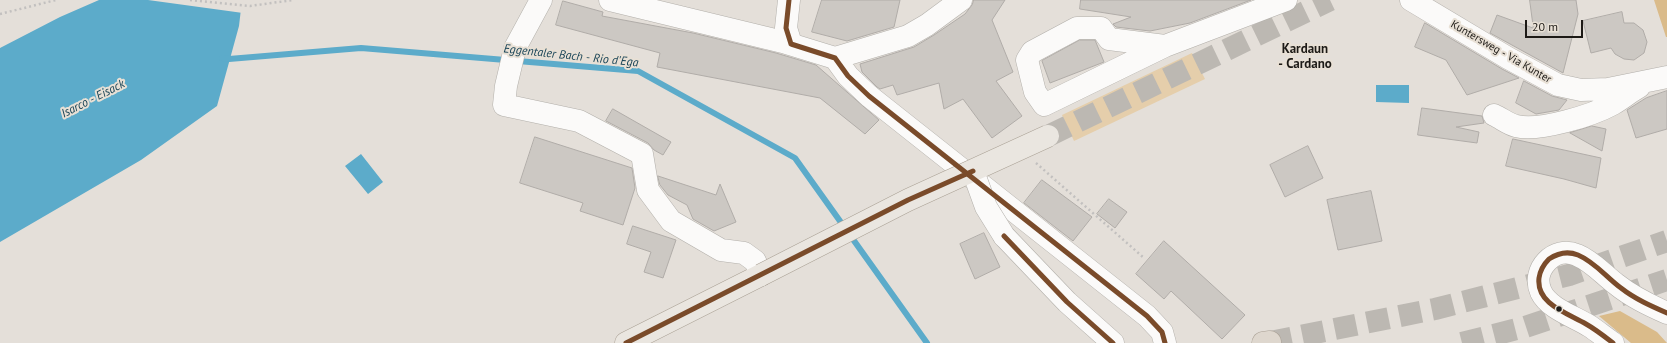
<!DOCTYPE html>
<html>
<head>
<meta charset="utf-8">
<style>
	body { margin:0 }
	#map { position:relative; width:1667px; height:343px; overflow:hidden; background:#e4dfd9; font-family:"PT Sans",sans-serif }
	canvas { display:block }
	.scale { position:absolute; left:1525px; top:20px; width:58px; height:18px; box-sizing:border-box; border:2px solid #1d1a16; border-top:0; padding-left:5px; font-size:12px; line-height:14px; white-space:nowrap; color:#1d1a16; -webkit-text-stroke:3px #e8e0d5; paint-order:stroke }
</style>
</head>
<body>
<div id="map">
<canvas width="1667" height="343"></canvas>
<div class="scale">20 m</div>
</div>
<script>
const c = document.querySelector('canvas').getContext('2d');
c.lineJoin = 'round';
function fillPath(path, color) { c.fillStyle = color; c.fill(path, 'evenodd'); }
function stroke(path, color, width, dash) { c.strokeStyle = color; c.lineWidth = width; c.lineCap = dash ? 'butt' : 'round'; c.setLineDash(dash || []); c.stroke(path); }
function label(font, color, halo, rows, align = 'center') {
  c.font = font + ' "PT Sans",sans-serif'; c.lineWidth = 4; c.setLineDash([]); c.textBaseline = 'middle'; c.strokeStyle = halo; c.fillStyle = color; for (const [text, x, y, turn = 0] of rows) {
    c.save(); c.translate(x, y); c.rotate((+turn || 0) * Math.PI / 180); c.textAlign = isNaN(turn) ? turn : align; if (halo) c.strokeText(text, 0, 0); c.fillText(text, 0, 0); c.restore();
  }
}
const green = new Path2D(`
	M 1192,53 L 1205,79 L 1074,141 L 1062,115 Z`);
const forest = new Path2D(`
	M 1654,0 L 1667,0 L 1667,37 L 1666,37 Z
	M 1620,311 L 1657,332 L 1667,343 L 1631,343 L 1599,316 Z`);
const water = new Path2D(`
	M 99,0 L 242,0 L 239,26 L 217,106 L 141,160 L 0,242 L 0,48 L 60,17 Z
	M 1376,85 L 1409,85 L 1409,103 L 1376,102 Z
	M 361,154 L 383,182 L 368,194 L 345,166 Z`);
const pier = new Path2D(`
	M 148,0 L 244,0 L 243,13 Z`);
const stream = new Path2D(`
	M 222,58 L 229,59 L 361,48 L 638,71 L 795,158 L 927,343`);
const building = new Path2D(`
	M 822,0 L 900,0 L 894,27 L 847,41 L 812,32 Z
	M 974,0 L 1005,0 L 992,20 L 1013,72 L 996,81 L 1022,116 L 992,138 L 963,99 L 944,109 L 939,83 L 897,95 L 893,85 L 880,89 L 877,87 L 862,72 L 860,64 L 914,47 L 934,35 L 965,14 L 972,5 Z
	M 1081,0 L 1251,0 L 1190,23 L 1150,31 L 1116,27 L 1113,24 L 1131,17 L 1080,9 Z
	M 1530,0 L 1576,0 L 1578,14 L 1563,73 L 1490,33 L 1497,15 L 1533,28 Z
	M 563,1 L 603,12 L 602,16 L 693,33 L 776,53 L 816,65 L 879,120 L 865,134 L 820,98 L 657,67 L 660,53 L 556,25 Z
	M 1622,12 L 1624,23 L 1634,23 L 1643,30 L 1647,42 L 1644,53 L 1634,60 L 1624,59 L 1615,54 L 1611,48 L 1591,53 L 1583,21 Z
	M 1425,23 L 1502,69 L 1519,78 L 1467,95 L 1446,60 L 1415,47 Z
	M 1080,40 L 1095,40 L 1104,62 L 1050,83 L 1042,61 Z
	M 1524,81 L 1552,96 L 1567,100 L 1559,110 L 1536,114 L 1516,103 Z
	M 1667,91 L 1667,129 L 1636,138 L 1627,110 L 1646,98 Z
	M 1422,108 L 1482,116 L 1484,123 L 1456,127 L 1479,132 L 1477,143 L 1418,135 Z
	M 613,109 L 671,142 L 663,155 L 654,150 L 648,143 L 606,121 Z
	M 1592,126 L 1606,129 L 1602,151 L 1570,133 Z
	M 535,137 L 632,168 L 635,188 L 623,225 L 580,211 L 583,203 L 520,183 Z
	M 1513,139 L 1601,158 L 1596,188 L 1564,179 L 1506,166 Z
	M 1308,146 L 1323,178 L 1285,197 L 1270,165 Z
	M 658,176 L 716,195 L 720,184 L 736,222 L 714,231 L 693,219 L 687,205 L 668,195 L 660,185 Z
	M 1042,180 L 1092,217 L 1073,241 L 1024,203 Z
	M 1371,191 L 1382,241 L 1338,250 L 1327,200 Z
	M 1109,199 L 1127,212 L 1115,228 L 1097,214 Z
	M 633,226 L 676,240 L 663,278 L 644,272 L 651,252 L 627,244 Z
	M 984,233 L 1000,267 L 975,279 L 960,244 Z
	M 1164,241 L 1245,315 L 1222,339 L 1171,291 L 1164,299 L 1136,274 Z`);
const majorTunnel = new Path2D(`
	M 1048,136 L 1330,0`);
const highwayTunnel = new Path2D(`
	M 1270,342 L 1435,309 L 1569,275 L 1667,241
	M 1462,343 L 1525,327 L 1667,280`);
const path = new Path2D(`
	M 190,0 L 250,6 L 293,0
	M 0,14 L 56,0
	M 1036,163 L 1144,258`);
const minor = new Path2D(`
	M 541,0 L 515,48 L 506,86 L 504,105 L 579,121 L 642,154 L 648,190 L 671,221 L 721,250 L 744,253 L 755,261 L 761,275
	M 610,0 L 783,42 L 835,58 L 848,76 L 869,96 L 1147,316 L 1162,332 L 1165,343
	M 789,0 L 786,28 L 791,44
	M 1411,0 L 1508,58 L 1558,85 L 1581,90 L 1608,89 L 1667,77
	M 1165,46 L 1109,39 L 1101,28 L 1077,28 L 1032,52 L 1027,60 L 1035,92 L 1044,105 L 1165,46 L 1286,0
	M 835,58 L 908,36 L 927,25 L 961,0
	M 1494,115 C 1501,118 1508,124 1516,126 C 1539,132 1593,115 1613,104 C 1623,98 1630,92 1639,87
	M 1004,236 L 1067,302 L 1113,343
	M 1613,343 C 1606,338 1598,332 1591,327 C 1576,317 1549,309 1541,292 C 1531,270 1554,245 1577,255 C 1592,261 1604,275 1616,284 C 1632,297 1649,305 1667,313`);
const major = new Path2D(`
	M 626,343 L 761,275`);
const highway = new Path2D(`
	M 1263,343 L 1270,342`);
const minorBridge = new Path2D(`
	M 973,171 L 986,207 L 1004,236`);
const majorBridge = new Path2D(`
	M 761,275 L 908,200 L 1048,136`);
const bus1 = new Path2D(`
	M 789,0 L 786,28 L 791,44
	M 791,44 L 835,58 L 848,76 L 869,96 L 1147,316 L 1162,332 L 1165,343
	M 1004,236 L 1067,302 L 1113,343
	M 626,343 L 908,200 L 973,171
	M 1613,343 C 1604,336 1595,329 1586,324 C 1567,313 1536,304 1539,278 C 1540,271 1544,264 1549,259 C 1558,253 1568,251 1578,255 C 1595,262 1607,278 1621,288 C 1635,299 1651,306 1667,313`);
const markers = [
	[1559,309,3.5,"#1d1a16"]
];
const streetNames = [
	["Kuntersweg - Via Kunter",1501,52,30]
];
const waterNames = [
	["Eggentaler Bach - Rio d'Ega",571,56,6],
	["Isarco - Eisack",93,99,-27]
];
const quarterNames = [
	["Kardaun",1305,49],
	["- Cardano",1305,64]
];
fillPath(green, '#e5ceab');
fillPath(forest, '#dabb8a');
fillPath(water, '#5cabca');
fillPath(pier, '#e4dfd9');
stroke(stream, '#5cabca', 6);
fillPath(building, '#ccc8c3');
stroke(building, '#b0aca8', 1);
stroke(majorTunnel, '#bcb8b2', 22, [22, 11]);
stroke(highwayTunnel, '#bcb8b2', 22, [22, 11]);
stroke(minor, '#b2afaa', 23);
stroke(major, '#a9a094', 23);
stroke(highway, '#a9a094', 23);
stroke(path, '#c2c0bf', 2.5, [2, 3]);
stroke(minor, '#fbfaf9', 22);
stroke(major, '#eae6e0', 22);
stroke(highway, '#ded7ce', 22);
stroke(minorBridge, '#b2afaa', 23, []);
stroke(majorBridge, '#a9a094', 23, []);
stroke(minorBridge, '#fbfaf9', 22);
stroke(majorBridge, '#eae6e0', 22);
stroke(bus1, '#7a4b2a', 5);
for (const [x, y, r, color] of markers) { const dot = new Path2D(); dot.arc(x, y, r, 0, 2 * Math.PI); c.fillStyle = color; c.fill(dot); stroke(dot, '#e8e0d5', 1.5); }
label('11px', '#1d1a16', '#e8e0d5', streetNames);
label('italic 12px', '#123f53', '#e8e0d5', waterNames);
label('bold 13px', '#1d1a16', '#e8e0d5', quarterNames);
</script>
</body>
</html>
